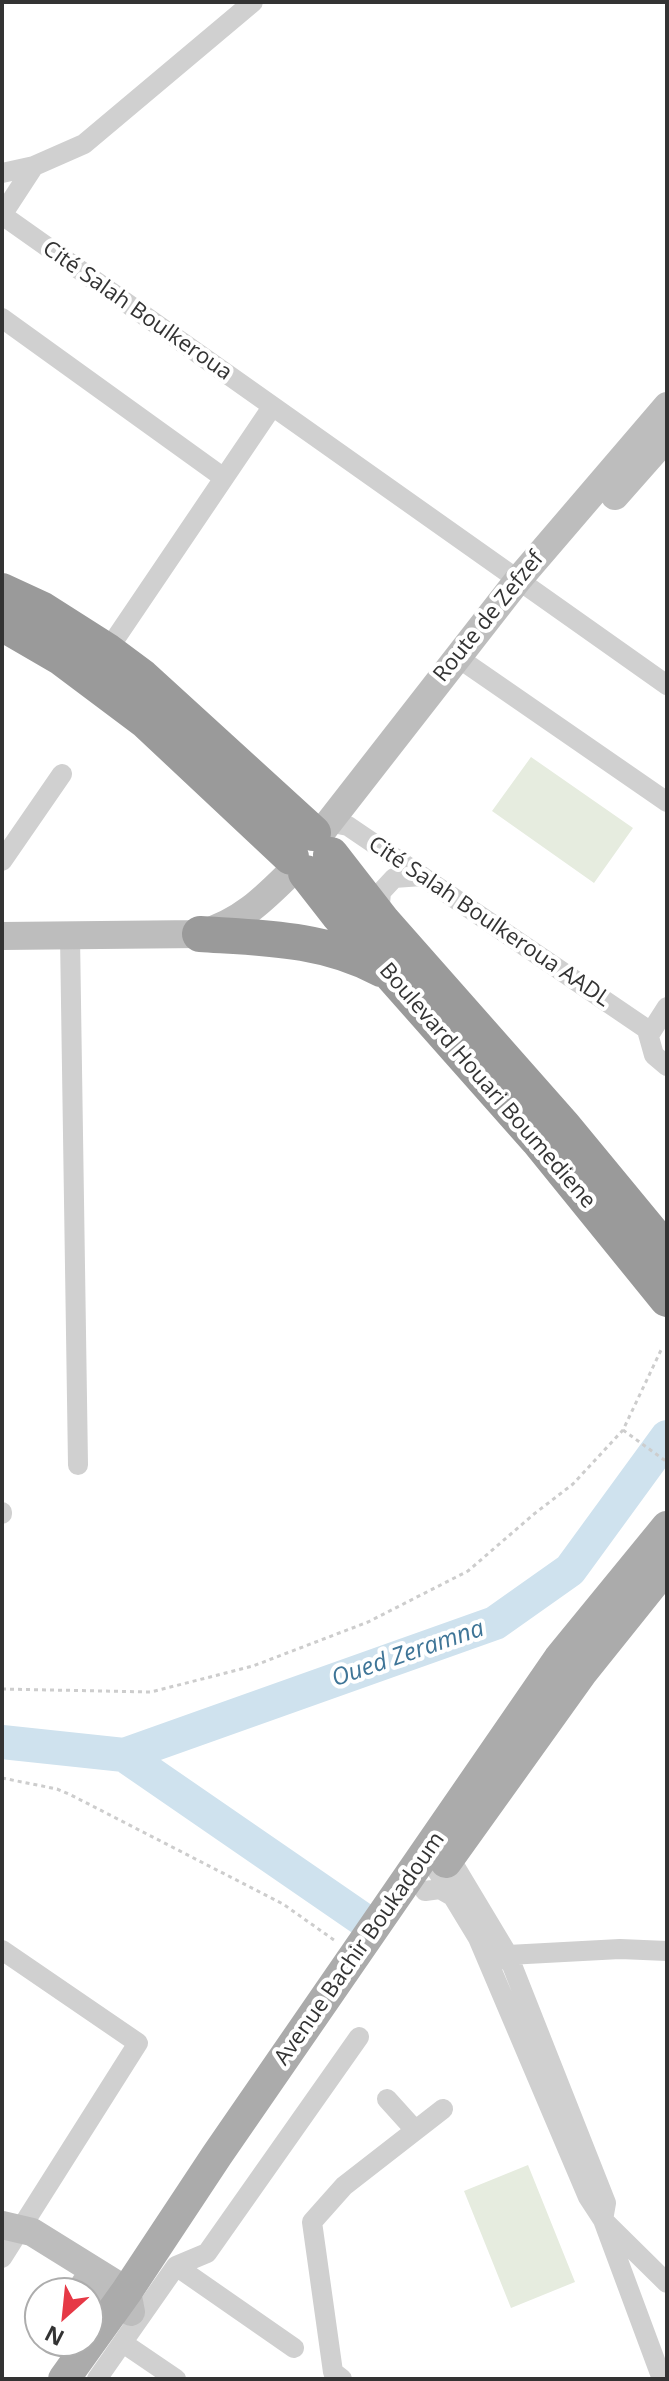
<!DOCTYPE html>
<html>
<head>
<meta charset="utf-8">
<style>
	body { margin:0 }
	#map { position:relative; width:669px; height:2381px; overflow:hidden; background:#fff; font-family:"Open Sans",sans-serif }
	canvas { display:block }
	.frame { position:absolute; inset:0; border:4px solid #333; pointer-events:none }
	.north { position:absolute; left:24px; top:2277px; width:80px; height:80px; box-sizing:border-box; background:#fff; border:2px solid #adadad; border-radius:50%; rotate:207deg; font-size:22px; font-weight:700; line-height:32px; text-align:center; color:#333 }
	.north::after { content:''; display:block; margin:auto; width:28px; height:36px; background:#e63946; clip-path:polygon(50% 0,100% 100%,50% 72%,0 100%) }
</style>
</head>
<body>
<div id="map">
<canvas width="669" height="2381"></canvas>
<div class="frame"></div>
<div class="north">N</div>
</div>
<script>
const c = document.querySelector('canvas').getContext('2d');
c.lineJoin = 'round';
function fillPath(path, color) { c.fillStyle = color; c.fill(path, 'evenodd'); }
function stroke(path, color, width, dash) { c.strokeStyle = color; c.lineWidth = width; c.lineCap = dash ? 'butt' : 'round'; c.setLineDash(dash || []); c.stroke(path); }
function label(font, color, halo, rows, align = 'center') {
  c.font = font + ' "Open Sans",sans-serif'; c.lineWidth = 8; c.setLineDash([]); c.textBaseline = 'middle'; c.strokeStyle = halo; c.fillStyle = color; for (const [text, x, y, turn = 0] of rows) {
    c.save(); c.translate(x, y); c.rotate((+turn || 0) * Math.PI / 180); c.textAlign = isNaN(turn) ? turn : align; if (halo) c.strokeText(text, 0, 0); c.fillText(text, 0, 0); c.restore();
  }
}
const green = new Path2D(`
	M 531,757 L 633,828 L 594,883 L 492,811 Z
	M 528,2165 L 575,2282 L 511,2308 L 464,2191 Z`);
const river = new Path2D(`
	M 2,1742 L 124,1755 L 365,1921
	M 124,1755 L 495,1623 L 570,1570 L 667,1437`);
const path = new Path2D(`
	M 623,1430 L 667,1462
	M 2,1689 L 151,1692 L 253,1666 L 368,1622 L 468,1571 L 534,1514 L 573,1484 L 623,1430 L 662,1348
	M 2,1778 L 57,1789 L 71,1795 L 283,1904 L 334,1940`);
const street = new Path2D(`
	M 2,173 L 34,166
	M 2,215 L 667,685
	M 2,215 L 34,166 L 84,144 L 253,2
	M 2,318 L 224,478
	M 107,651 L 272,407
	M 457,657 L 667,802
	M 328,822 L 348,826 L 651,1032 L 667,1007
	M 2,861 L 62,774
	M 379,916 L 381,892 L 394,878 L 422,876
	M 70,936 L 78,1465
	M 647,1030 L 654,1055 L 667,1066
	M 2,1512 L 2,1514
	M 445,1850 L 508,1955 L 606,2203 L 603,2220 L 662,2379
	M 427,1854 L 478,1938 L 487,1943
	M 425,1891 L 440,1889 L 454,1897
	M 478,1938 L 588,2197 L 603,2220 L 667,2283
	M 2,1950 L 138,2043 L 2,2258
	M 497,1961 L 508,1955 L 620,1949 L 667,1951
	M 387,2099 L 415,2130
	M 176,2266 L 294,2348
	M 123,2343 L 176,2379
	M 97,2379 L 176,2266 L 207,2253 L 359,2037
	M 342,2379 L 333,2372 L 312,2222 L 344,2186 L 443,2109`);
const secondary = new Path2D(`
	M 615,496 L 667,437
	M 320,834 L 518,580 L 667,406
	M 2,936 L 200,934 C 241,923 266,897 296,867
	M 2,2225 L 32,2232 L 127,2291 L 131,2312
	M 85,2284 L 99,2307 L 100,2330`);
const primary = new Path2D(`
	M 446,1862 L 582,1672 L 667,1566
	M 64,2379 L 127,2291 L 217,2155 L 559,1659 L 667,1527`);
const highway = new Path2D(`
	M 2,591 L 41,609 L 107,651 L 142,677 L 313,833
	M 2,623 L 62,658 L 146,721 L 291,857
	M 331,855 L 383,922 L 564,1127 L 667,1252
	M 306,873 L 338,914 L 538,1140 L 667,1299
	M 200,934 C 262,938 324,938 381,969`);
const streetNames = [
	["Cité Salah Boulkeroua",137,311,35],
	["Route de Zefzef",489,617,-51],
	["Cité Salah Boulkeroua AADL",489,922,34],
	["Boulevard Houari Boumediene",487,1086,49],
	["Avenue Bachir Boukadoum",360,1949,-55]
];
const waterNames = [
	["Oued Zeramna",408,1654,-19]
];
fillPath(green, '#e6ecdf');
stroke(river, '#cfe2ee', 34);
stroke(path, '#cdcdcd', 3, [4, 4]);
stroke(street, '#d0d0d0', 20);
stroke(secondary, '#bdbdbd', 28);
stroke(primary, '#ababab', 32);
stroke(highway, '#9a9a9a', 36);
label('22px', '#333', '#fff', streetNames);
label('italic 24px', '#3f7597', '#fff', waterNames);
</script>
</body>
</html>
